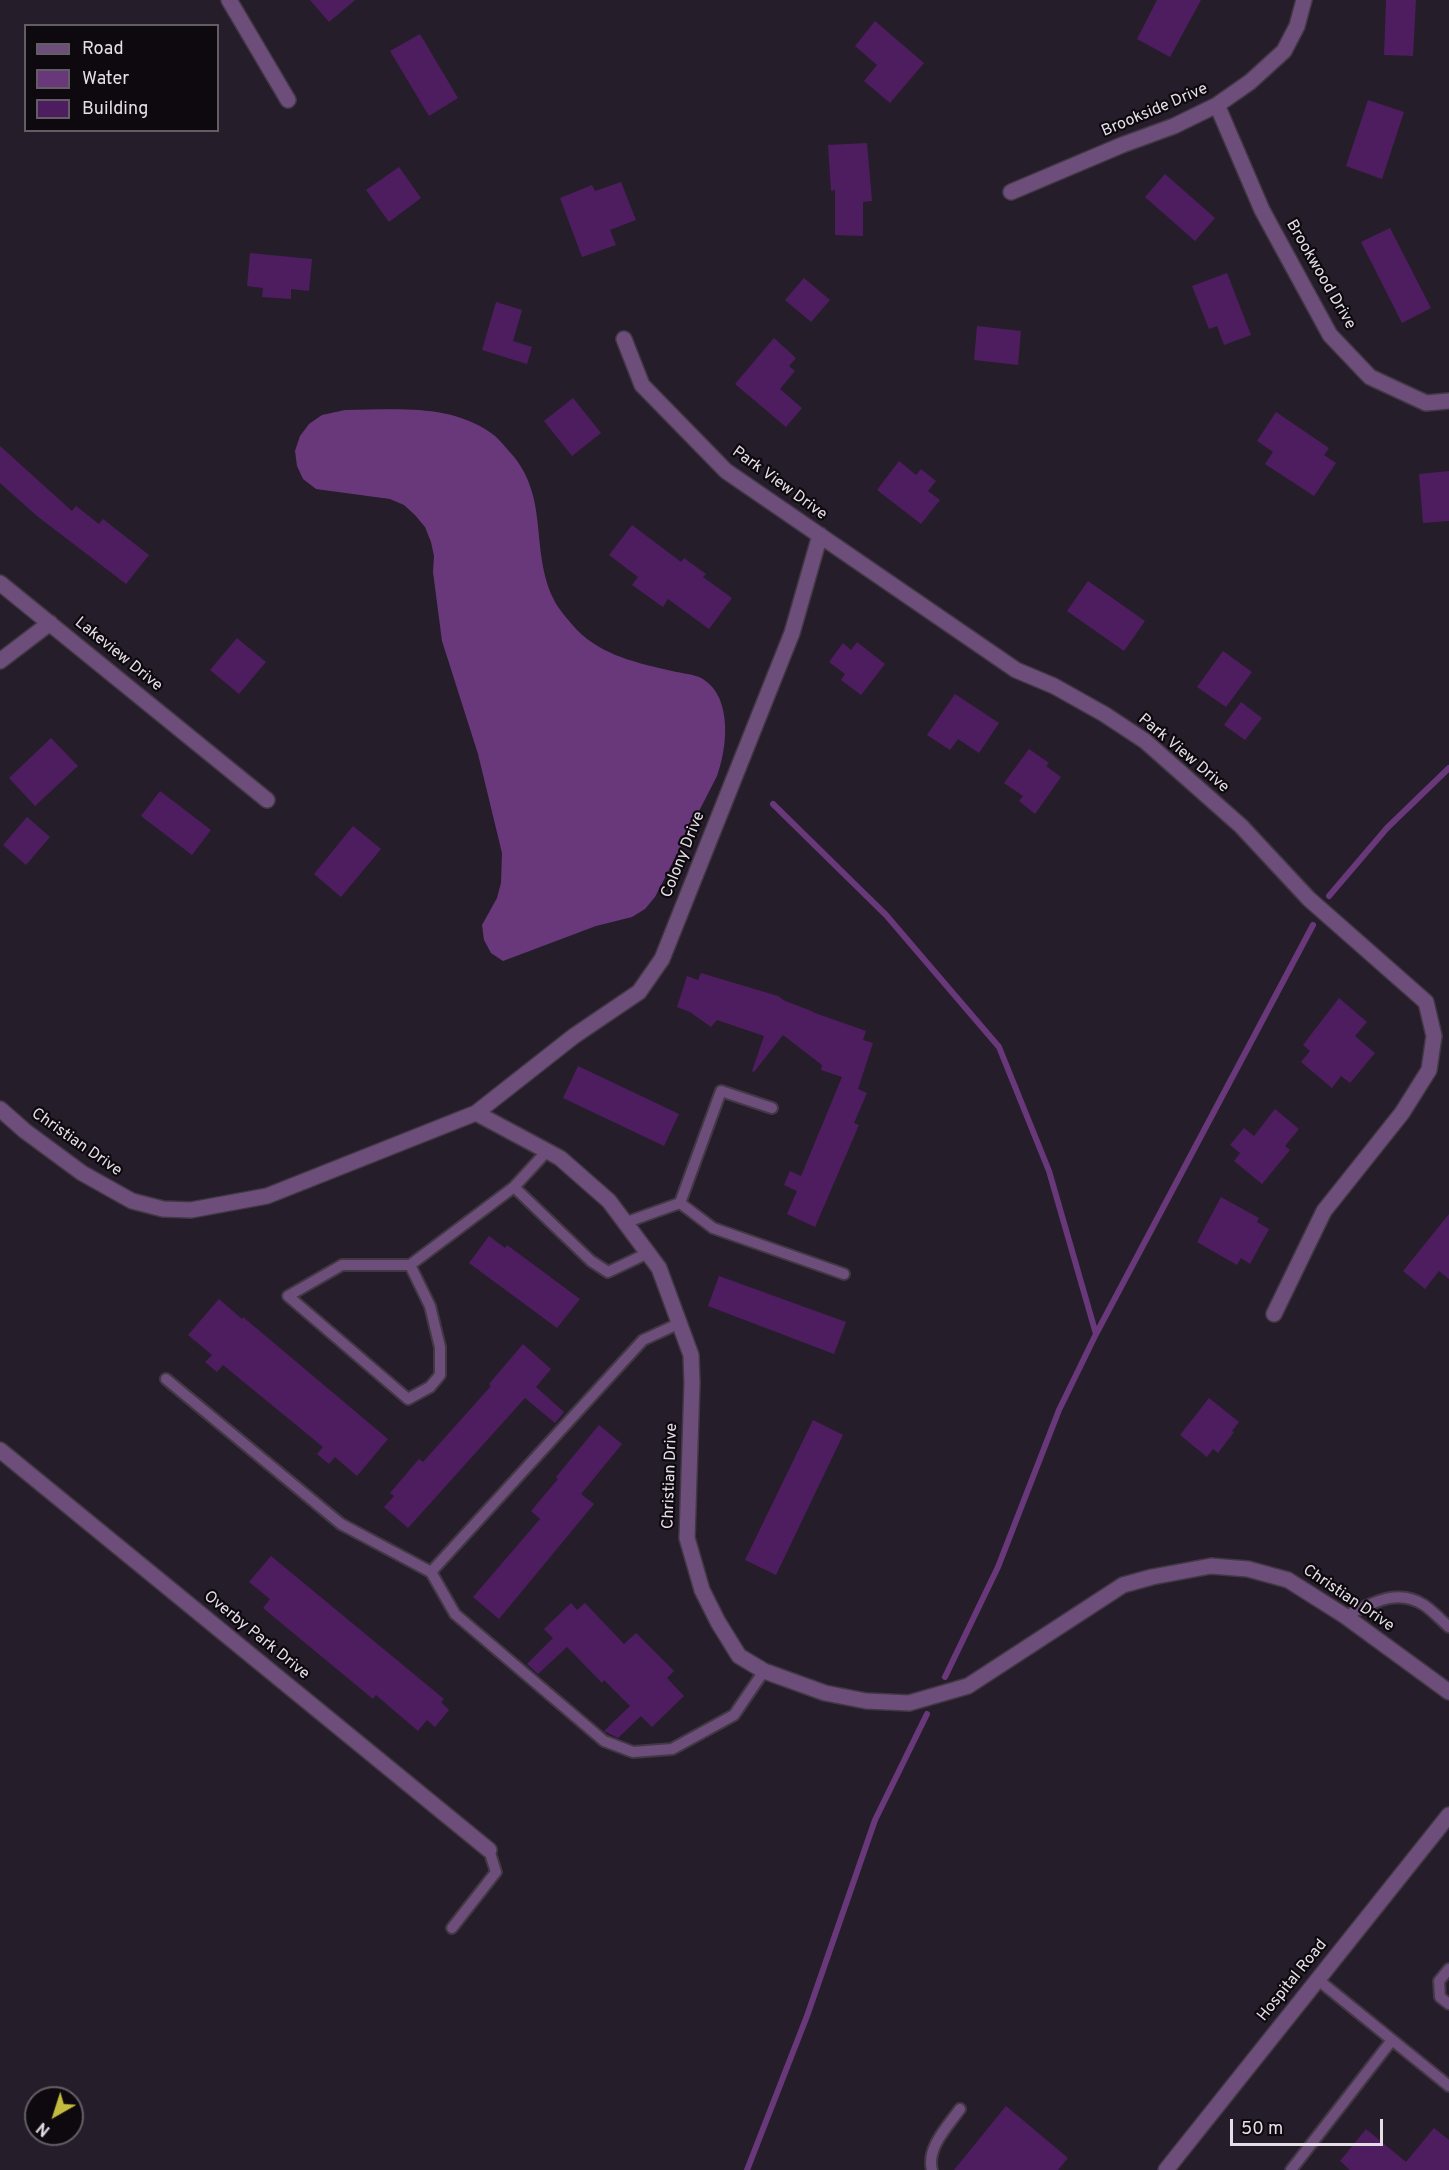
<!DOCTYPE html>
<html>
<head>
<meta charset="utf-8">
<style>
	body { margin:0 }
	#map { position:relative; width:1449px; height:2170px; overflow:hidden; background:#261d2a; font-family:Overpass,sans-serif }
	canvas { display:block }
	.legend { position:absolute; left:24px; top:24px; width:195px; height:108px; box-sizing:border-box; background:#0d090e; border:2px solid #635e65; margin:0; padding:8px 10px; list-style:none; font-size:18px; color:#e5dee7 }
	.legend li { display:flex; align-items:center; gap:12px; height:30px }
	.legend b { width:30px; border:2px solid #635e65 }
	.north { position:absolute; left:24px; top:2086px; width:60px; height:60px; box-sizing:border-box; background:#0d090e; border:2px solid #635e65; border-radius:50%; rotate:219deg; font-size:16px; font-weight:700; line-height:24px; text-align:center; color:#e5dee7 }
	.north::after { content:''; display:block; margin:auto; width:21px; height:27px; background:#c4bc3e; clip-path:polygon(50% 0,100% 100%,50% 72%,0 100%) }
	.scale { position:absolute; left:1230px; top:2119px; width:153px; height:27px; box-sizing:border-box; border:3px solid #e5dee7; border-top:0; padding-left:8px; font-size:18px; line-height:21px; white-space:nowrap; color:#e5dee7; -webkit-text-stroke:4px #0d090e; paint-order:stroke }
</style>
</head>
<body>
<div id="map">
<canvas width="1449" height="2170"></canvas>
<ul class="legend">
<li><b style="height:8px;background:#6d4d7a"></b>Road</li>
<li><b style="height:16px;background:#69387b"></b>Water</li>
<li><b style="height:16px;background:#4e1d5f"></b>Building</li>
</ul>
<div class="north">N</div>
<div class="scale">50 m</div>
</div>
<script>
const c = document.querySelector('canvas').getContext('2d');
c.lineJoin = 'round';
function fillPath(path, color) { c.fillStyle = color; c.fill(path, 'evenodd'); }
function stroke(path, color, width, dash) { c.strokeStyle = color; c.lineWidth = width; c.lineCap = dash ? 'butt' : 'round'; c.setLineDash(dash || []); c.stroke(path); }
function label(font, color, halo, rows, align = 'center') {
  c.font = font + ' Overpass,sans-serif'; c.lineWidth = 4.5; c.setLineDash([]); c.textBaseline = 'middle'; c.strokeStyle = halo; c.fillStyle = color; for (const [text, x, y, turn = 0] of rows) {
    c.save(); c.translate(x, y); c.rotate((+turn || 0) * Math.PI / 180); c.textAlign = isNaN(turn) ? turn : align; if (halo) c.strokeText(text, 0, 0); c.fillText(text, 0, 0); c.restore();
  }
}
const water = new Path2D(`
	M 345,410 C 394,410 449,403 491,433 C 497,437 502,443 507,449 C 551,494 529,546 553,598 C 558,609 569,621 577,630 C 603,656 638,663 672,671 C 680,673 691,674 699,677 C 733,693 728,747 717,776 L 655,897 L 645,909 L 632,917 L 596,926 L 503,961 L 491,953 L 484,940 L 482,925 L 497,898 L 501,883 L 502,853 L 478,754 L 442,641 L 433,572 L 434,556 L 431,542 L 425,527 L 415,515 L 404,505 L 390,499 L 316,489 L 303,479 L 297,466 L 295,451 L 300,436 L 309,424 L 322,415 Z`);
const stream = new Path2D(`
	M 773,804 L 886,915 L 999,1047 L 1049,1171 L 1096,1334
	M 1329,896 L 1387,828 L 1449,768
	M 945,1677 L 998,1567 L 1059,1410 L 1096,1334 L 1313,925
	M 747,2170 L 807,2016 L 875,1820 L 927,1714`);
const building = new Path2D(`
	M 310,0 L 355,0 L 329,22 Z
	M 1157,0 L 1201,0 L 1170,57 L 1137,39 Z
	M 1386,0 L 1416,0 L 1413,56 L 1384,55 Z
	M 875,21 L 924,63 L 890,103 L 864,81 L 877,65 L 855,46 Z
	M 420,34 L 458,98 L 429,116 L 390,51 Z
	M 1368,100 L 1404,112 L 1382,179 L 1346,166 Z
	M 867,143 L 872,201 L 863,202 L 863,236 L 835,235 L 835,190 L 831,191 L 828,145 Z
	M 399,167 L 421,198 L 389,222 L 366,190 Z
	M 1165,174 L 1215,218 L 1195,241 L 1145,197 Z
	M 621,182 L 636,220 L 610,230 L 616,245 L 582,257 L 560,198 L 592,185 L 595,191 Z
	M 1390,228 L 1431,308 L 1402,323 L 1361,242 Z
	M 250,253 L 312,259 L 309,291 L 291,289 L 291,299 L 262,297 L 263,288 L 247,286 Z
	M 1227,273 L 1251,335 L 1224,345 L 1217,326 L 1209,329 L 1192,286 Z
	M 804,278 L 830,300 L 811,322 L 785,300 Z
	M 496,302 L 522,310 L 513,341 L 532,347 L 527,364 L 482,350 Z
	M 977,326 L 1021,331 L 1018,365 L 974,360 Z
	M 774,338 L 796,358 L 789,366 L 795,371 L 780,389 L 802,408 L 786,427 L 735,384 Z
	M 573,398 L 601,433 L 572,456 L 544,421 Z
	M 1276,412 L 1329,448 L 1324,455 L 1336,463 L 1314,496 L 1265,464 L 1273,452 L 1257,441 Z
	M 0,446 L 72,511 L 76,506 L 99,524 L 103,519 L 149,555 L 126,584 L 37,516 L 0,483 Z
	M 899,461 L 916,475 L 921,469 L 936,481 L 928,491 L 940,500 L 921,524 L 877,490 Z
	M 1449,471 L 1449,521 L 1423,523 L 1419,474 Z
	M 632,525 L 681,562 L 684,558 L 706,574 L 703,577 L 732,598 L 709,629 L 668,599 L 663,607 L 632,585 L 638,577 L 609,555 Z
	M 1088,581 L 1145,621 L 1124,651 L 1067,611 Z
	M 237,638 L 266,662 L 239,694 L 210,670 Z
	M 857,642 L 885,664 L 861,695 L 841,680 L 845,674 L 829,662 L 843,643 L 851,650 Z
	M 1223,651 L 1252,672 L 1226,707 L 1197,687 Z
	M 955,694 L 999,723 L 979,753 L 958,739 L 950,750 L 927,735 Z
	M 1241,702 L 1262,718 L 1245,740 L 1224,725 Z
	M 51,738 L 78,766 L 35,806 L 9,778 Z
	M 1029,749 L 1049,763 L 1046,766 L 1061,777 L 1035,814 L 1019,801 L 1023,796 L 1004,783 Z
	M 160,791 L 211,830 L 192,855 L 141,816 Z
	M 27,817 L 50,837 L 26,865 L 3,845 Z
	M 353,826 L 381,849 L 341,897 L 314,874 Z
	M 701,973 L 778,996 L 785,1001 L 809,1010 L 815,1013 L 866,1031 L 863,1040 L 873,1043 L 858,1089 L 867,1093 L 854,1123 L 859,1125 L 815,1227 L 787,1214 L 797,1191 L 784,1185 L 790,1171 L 801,1176 L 842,1077 L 821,1070 L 822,1065 L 783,1035 L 754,1072 L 752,1071 L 764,1036 L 717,1020 L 711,1027 L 690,1012 L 677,1007 L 687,976 L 698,980 Z
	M 1339,998 L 1367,1022 L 1355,1036 L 1375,1053 L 1350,1083 L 1341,1076 L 1332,1088 L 1301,1062 L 1310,1051 L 1303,1045 Z
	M 578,1066 L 679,1114 L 664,1146 L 563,1098 Z
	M 1275,1109 L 1299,1129 L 1285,1146 L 1290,1150 L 1262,1184 L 1234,1161 L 1240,1153 L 1230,1145 L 1244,1128 L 1254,1136 Z
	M 1221,1197 L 1259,1218 L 1257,1222 L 1269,1229 L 1250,1264 L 1241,1258 L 1237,1265 L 1197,1242 Z
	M 1449,1214 L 1449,1279 L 1439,1271 L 1425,1289 L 1403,1271 Z
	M 489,1236 L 505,1248 L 507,1245 L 580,1299 L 557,1328 L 469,1263 Z
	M 719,1276 L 846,1322 L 834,1354 L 708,1306 Z
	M 219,1299 L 242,1319 L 243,1317 L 388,1439 L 357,1476 L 335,1457 L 329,1464 L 317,1454 L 323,1447 L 223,1365 L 217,1372 L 205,1362 L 212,1355 L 188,1335 Z
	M 523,1344 L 551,1369 L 536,1387 L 564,1412 L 555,1423 L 525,1398 L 408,1528 L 384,1507 L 394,1496 L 390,1493 L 419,1459 L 423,1462 L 491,1386 L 489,1384 Z
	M 1209,1398 L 1239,1422 L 1232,1431 L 1234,1432 L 1218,1453 L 1213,1449 L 1207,1457 L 1180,1435 Z
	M 813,1420 L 843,1435 L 776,1575 L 745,1560 Z
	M 599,1425 L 622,1444 L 581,1494 L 594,1504 L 499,1619 L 473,1597 L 540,1519 L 531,1511 L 558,1479 L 556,1477 Z
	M 271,1556 L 444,1699 L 441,1702 L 449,1710 L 435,1727 L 427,1720 L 418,1731 L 376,1695 L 373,1699 L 263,1608 L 270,1599 L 249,1582 Z
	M 571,1603 L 577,1610 L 585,1603 L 624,1644 L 636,1633 L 674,1671 L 667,1678 L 684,1696 L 652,1727 L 641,1716 L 618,1738 L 604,1731 L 630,1706 L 604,1680 L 602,1683 L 567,1647 L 538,1674 L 527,1664 L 553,1638 L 544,1629 Z
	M 1006,2106 L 1068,2158 L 1058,2170 L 954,2170 Z
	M 1434,2128 L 1449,2140 L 1449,2170 L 1350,2170 L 1340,2161 L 1366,2129 L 1406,2162 Z`);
const service = new Path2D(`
	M 514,1187 L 591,1261 L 608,1272 L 648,1253
	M 680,1203 L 713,1228 L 844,1274
	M 627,1222 L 680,1203 L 721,1091 L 772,1108
	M 410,1265 L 430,1306 L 440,1347 L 440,1375 L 430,1387 L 408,1399 L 288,1296 L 342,1265 L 410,1265 L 514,1187 L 548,1150
	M 166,1379 L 341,1524 L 431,1572 L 643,1340 L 680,1323
	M 431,1572 L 455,1614 L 604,1741 L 633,1752 L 672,1749 L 734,1715 L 764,1671
	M 1345,1616 C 1371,1604 1397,1587 1424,1605 C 1433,1611 1441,1620 1449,1627
	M 452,1928 L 496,1872 L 489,1850
	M 1449,1969 L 1439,1981 L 1440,1997 L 1449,2004
	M 1317,1979 L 1449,2086
	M 932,2170 C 926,2148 948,2126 960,2109
	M 1291,2170 L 1392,2040`);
const minor = new Path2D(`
	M 229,0 L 288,100
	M 1217,105 L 1262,210 L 1330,335 L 1370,377 L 1426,403 L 1449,401
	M 1011,192 L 1122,145 L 1174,126 L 1217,105 L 1250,82 L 1284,51 L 1297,26 L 1304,0
	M 624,339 L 642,385 L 726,471 L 1016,670 L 1054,686 L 1104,714 L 1145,741 L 1241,826 L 1309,899 L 1426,1002 L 1434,1036 L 1429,1070 L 1402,1113 L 1324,1211 L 1274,1314
	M 0,583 L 267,800
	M 0,661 L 50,623
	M 0,1109 L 25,1131 L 82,1173 L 132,1201 L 163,1209 L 191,1210 L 267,1196 L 476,1113 L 560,1158 L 609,1201 L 659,1268 L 691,1355 L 692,1383 L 687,1538 L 702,1590 L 718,1622 L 739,1656 L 764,1671 L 825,1693 L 866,1701 L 909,1703 L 968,1686 L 1123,1585 L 1152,1577 L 1211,1566 L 1248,1569 L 1288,1580 L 1345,1616 L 1449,1692
	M 476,1113 L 574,1036 L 639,992 L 662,959 L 792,633 L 820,535
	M 0,1450 L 489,1850`);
const tertiary = new Path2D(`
	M 1166,2170 L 1449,1815`);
const streetNames = [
	["Brookside Drive",1155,111,-23],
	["Brookwood Drive",1320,275,60],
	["Park View Drive",779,484,36],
	["Lakeview Drive",118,655,39],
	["Park View Drive",1183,754,40],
	["Colony Drive",684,855,-68],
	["Christian Drive",76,1143,35],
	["Christian Drive",671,1476,-88],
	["Christian Drive",1348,1599,34],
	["Overby Park Drive",256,1636,39],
	["Hospital Road",1293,1981,-51]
];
fillPath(water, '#69387b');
stroke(stream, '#69387b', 6);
fillPath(building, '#4e1d5f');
stroke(service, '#413844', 14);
stroke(minor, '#413844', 18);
stroke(tertiary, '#413844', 18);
stroke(service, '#6d4d7a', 10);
stroke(minor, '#6d4d7a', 15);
stroke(tertiary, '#6d4d7a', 15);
label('16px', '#e5dee7', '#0d090e', streetNames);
</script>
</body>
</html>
